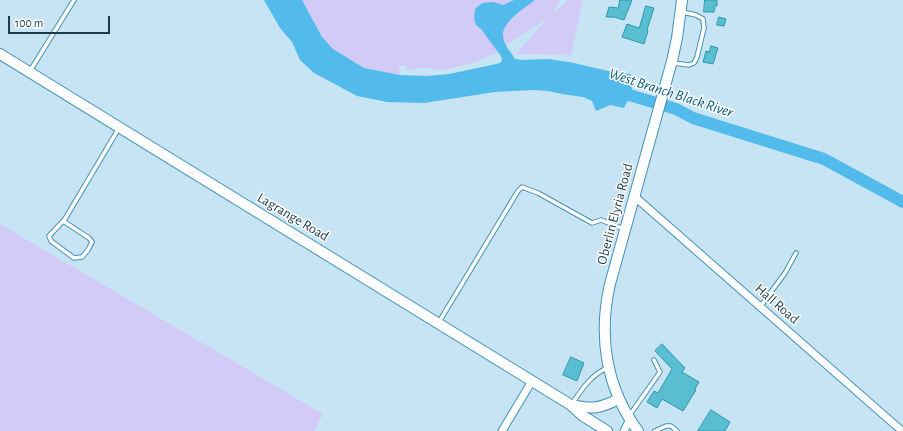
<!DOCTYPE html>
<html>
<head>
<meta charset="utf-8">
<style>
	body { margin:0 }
	#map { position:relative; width:903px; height:431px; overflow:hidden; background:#c7e4f5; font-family:"Alegreya Sans",sans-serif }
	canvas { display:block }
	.scale { position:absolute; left:8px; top:16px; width:102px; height:18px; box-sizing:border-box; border:2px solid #1a3b4c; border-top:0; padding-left:5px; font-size:12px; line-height:14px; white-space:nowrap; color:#1a3b4c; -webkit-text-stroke:3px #fff; paint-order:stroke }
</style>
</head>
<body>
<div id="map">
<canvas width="903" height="431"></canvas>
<div class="scale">100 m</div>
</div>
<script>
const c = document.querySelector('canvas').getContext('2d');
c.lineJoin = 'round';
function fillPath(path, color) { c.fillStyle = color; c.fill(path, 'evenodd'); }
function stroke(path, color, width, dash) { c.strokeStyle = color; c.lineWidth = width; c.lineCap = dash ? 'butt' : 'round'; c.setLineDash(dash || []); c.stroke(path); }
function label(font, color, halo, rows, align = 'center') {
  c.font = font + ' "Alegreya Sans",sans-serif'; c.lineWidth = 3; c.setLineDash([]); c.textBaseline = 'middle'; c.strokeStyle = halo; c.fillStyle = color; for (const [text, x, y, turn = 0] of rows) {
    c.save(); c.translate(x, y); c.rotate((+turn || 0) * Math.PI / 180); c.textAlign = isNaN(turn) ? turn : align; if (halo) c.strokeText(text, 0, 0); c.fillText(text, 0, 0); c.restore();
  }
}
const green = new Path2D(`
	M 302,0 L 560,0 L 553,14 L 567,0 L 583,0 L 571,55 L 516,54 L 548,18 L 506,45 L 498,52 L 478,61 L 444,70 L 416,67 L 416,69 L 406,70 L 406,66 L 399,66 L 400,75 L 364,68 L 333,49 L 322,37 Z
	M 0,224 L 323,414 L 314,431 L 0,431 Z`);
const water = new Path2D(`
	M 264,0 L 302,0 L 322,37 L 333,49 L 364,68 L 400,75 L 427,76 L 449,74 L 492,65 L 500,63 L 502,60 L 501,56 L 481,29 L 476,25 L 474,19 L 475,9 L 482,3 L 493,2 L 503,5 L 514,0 L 535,0 C 525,8 501,22 503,37 C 504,45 511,52 515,59 L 522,60 L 549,59 L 574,63 L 617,73 L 631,74 L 632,92 L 624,108 L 610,105 L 596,111 L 592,101 L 583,97 L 562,94 L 548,91 L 533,90 L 495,92 L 424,103 L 387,102 L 357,96 L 314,73 L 300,60 L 292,42 L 280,28 Z`);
const river = new Path2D(`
	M 616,91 L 676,109 L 693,118 L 824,159 L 903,202`);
const building = new Path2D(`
	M 620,0 L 632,0 L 624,20 L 614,17 L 606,17 L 609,7 L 618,8 Z
	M 705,0 L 717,0 L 717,6 L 715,6 L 714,12 L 704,12 Z
	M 646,6 L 654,8 L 647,30 L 648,31 L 644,44 L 622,37 L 627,24 L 639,28 Z
	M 719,17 L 726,19 L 724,26 L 717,25 Z
	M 711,46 L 718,48 L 713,64 L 703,62 L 706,51 L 709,52 Z
	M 662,344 L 685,368 L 682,372 L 699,382 L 695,389 L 696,390 L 683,411 L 662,399 L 657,408 L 647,402 L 654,391 L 658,393 L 672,369 L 655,351 Z
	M 571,357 L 584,363 L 577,381 L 563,375 Z
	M 711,410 L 730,422 L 725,431 L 698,431 Z`);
const service = new Path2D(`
	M 673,63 L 689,65 L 694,63 L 697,57 L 704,28 L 703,19 L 696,15 L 682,12
	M 30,71 L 74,0
	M 63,221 L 89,238 L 92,242 L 88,250 L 82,257 L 74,258 L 51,241 L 49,236 L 65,219 L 119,128
	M 760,307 L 785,273 L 796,253
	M 439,322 L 518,191 L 522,187 L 538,193 L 592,223 L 601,220 L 624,229
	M 572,404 C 582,389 591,375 607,368
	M 629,416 L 660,372 L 654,360
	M 655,431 L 666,426 L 671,426 L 677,431`);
const minor = new Path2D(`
	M 634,196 L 902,431
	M 502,431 L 532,381
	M 624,431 L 630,419`);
const secondary = new Path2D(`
	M 0,54 L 571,405 L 583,416 L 607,431
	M 573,405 C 593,410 600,408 619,399
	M 638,431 C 606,388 598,336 610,284 L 672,61 L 677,38 L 682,0`);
const streetNames = [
	["Oberlin Elyria Road",615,214,-75],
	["Lagrange Road",293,217,31],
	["Hall Road",777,304,41]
];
const waterNames = [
	["West Branch Black River",671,93,18]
];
fillPath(green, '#d2cbf7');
fillPath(water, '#53baec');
stroke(river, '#53baec', 12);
fillPath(building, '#5abed2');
stroke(building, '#2d98ab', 1);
stroke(service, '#4191b8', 5.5);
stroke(minor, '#4191b8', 9);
stroke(secondary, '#4191b8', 12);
stroke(service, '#fff', 3.5);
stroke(minor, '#fff', 7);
stroke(secondary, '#fff', 10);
label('14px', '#1a3b4c', '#fff', streetNames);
label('italic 15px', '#065b7c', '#fff', waterNames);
</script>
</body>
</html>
